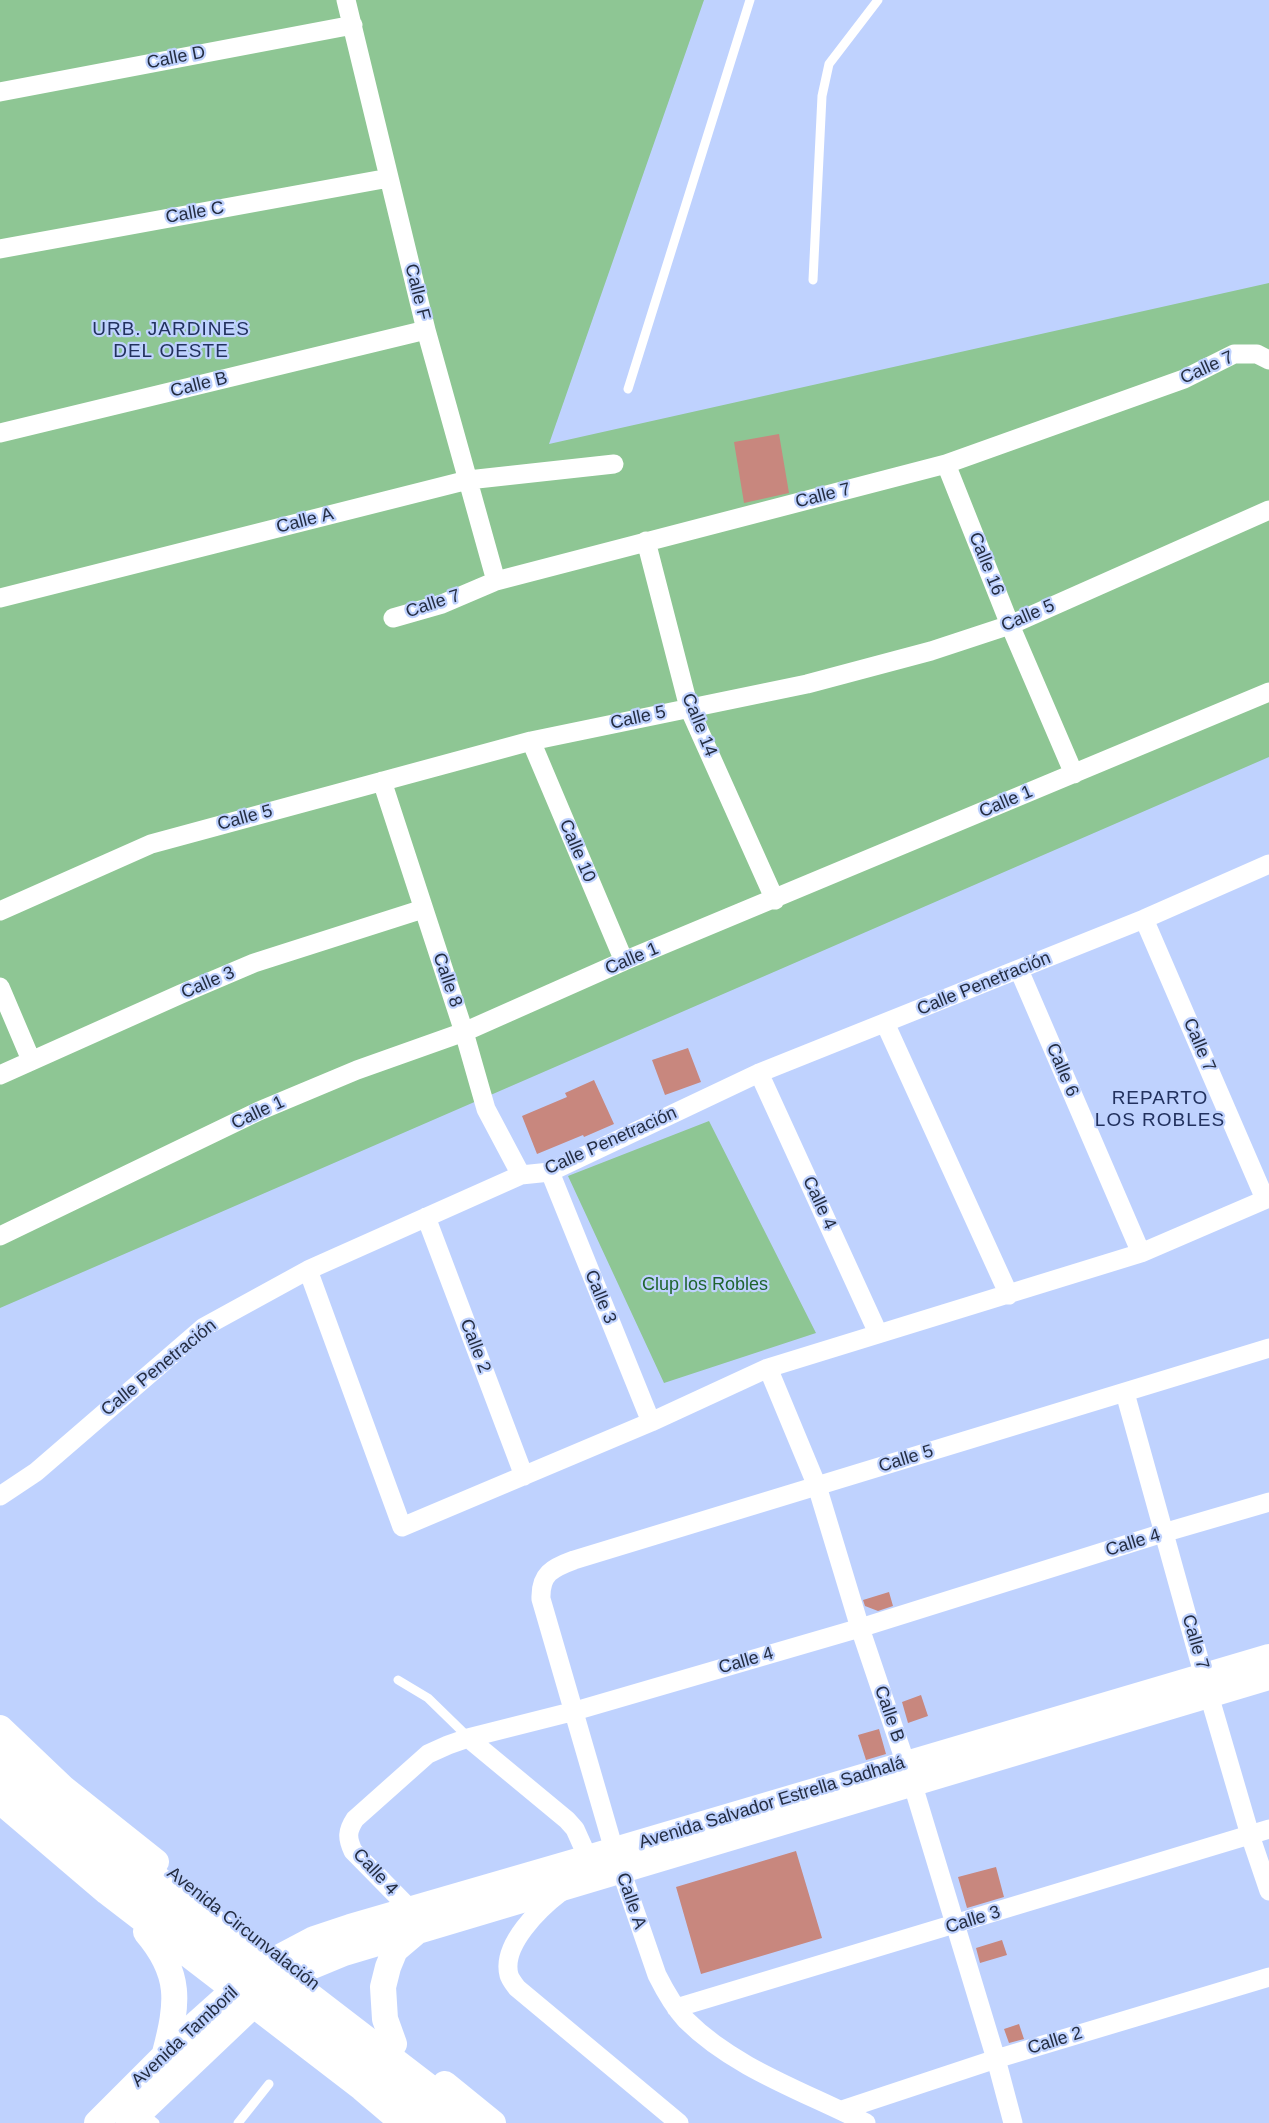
<!DOCTYPE html>
<html>
<head>
<meta charset="utf-8">
<style>
	body { margin:0 }
	canvas { display:block; background:#bfd2fe }
</style>
</head>
<body>
<canvas width="1269" height="2123"></canvas>
<script>
const c = document.querySelector('canvas').getContext('2d');
c.lineJoin = 'round';
function fillPath(path, color) { c.fillStyle = color; c.fill(path, 'evenodd'); }
function stroke(path, color, width, dash) { c.strokeStyle = color; c.lineWidth = width; c.lineCap = dash ? 'butt' : 'round'; c.setLineDash(dash || []); c.stroke(path); }
function label(font, color, halo, rows, align = 'center') {
  c.font = font + ' Helvetica,sans-serif'; c.lineWidth = 4.5; c.setLineDash([]); c.textBaseline = 'middle'; c.strokeStyle = halo; c.fillStyle = color; for (const [text, x, y, turn = 0] of rows) {
    c.save(); c.translate(x, y); c.rotate((+turn || 0) * Math.PI / 180); c.textAlign = isNaN(turn) ? turn : align; if (halo) c.strokeText(text, 0, 0); c.fillText(text, 0, 0); c.restore();
  }
}
const green = new Path2D(`
	M 0,0 L 704,0 L 549,444 L 1269,283 L 1269,757 L 0,1308 Z
	M 709,1121 L 816,1333 L 664,1383 L 568,1176 Z`);
const building = new Path2D(`
	M 779,434 L 789,493 L 744,503 L 734,442 Z
	M 688,1048 L 701,1082 L 665,1095 L 652,1060 Z
	M 594,1080 L 614,1124 L 584,1137 L 583,1135 L 537,1154 L 522,1116 L 567,1097 L 565,1093 Z
	M 889,1592 L 893,1606 L 878,1611 L 865,1606 L 863,1600 Z
	M 921,1695 L 928,1716 L 908,1723 L 902,1702 Z
	M 879,1729 L 886,1754 L 866,1760 L 858,1735 Z
	M 796,1851 L 822,1938 L 701,1974 L 676,1887 Z
	M 996,1867 L 1004,1897 L 967,1908 L 958,1877 Z
	M 1002,1940 L 1007,1955 L 980,1963 L 976,1948 Z
	M 1019,2024 L 1024,2039 L 1009,2043 L 1004,2029 Z`);
const lane = new Path2D(`
	M 813,280 L 822,96 L 829,64 L 878,0
	M 628,389 L 750,0
	M 398,1680 L 428,1698 L 468,1737
	M 143,2113 L 155,2123
	M 238,2123 L 269,2084`);
const street = new Path2D(`
	M 346,0 L 426,330 L 496,581
	M 0,92 L 353,25
	M 0,249 L 389,178
	M 0,433 L 426,330
	M 946,464 L 1010,625 L 1074,774
	M 646,541 L 689,708 L 775,900
	M 0,598 L 468,480 L 614,464
	M 393,618 L 442,604 L 496,581 L 946,464 L 1184,379 L 1234,354 L 1257,354 L 1269,360
	M 531,741 L 624,961
	M 382,781 L 464,1032 L 486,1109 L 521,1175
	M 0,911 L 151,844 L 531,741 L 807,684 L 931,651 L 1010,625 L 1269,510
	M 1144,919 L 1265,1199
	M 1019,970 L 1141,1253
	M 0,987 L 31,1060
	M 885,1023 L 1009,1295
	M 759,1073 L 878,1333
	M 0,1075 L 181,994 L 254,963 L 423,909
	M 550,1172 L 651,1422
	M 426,1217 L 524,1476
	M 0,1236 L 259,1111 L 357,1070 L 464,1032 L 624,961 L 1269,692
	M 308,1270 L 402,1527 L 651,1422 L 768,1368 L 1141,1253 L 1269,1198
	M 768,1368 L 817,1486 L 860,1628 L 912,1782 L 996,2059 L 1013,2123
	M 1125,1393 L 1209,1695 L 1250,1835 L 1269,1891
	M 0,1496 L 36,1472 L 204,1327 L 308,1270 L 521,1175 L 550,1172 L 759,1073 L 1144,919 L 1269,864
	M 468,1738 L 567,1820 L 575,1829 L 588,1858
	M 561,1892 C 540,1908 501,1945 509,1975 C 510,1979 514,1984 517,1988 L 679,2123
	M 411,1910 L 353,1851 C 347,1838 347,1831 355,1819 L 428,1754 L 448,1745 L 468,1738 L 575,1711 L 860,1628 L 1163,1533 L 1269,1502
	M 676,2008 L 1269,1829
	M 842,2110 L 996,2059 L 1269,1977
	M 866,2123 C 806,2092 735,2069 686,2020 C 674,2007 665,1991 657,1975 L 614,1850 L 541,1599 C 540,1574 552,1568 574,1560 L 1269,1348`);
const secondary = new Path2D(`
	M 0,1728 L 63,1788 L 156,1862
	M 0,1801 L 107,1892 L 362,2088 L 403,2123
	M 146,1932 C 182,1974 178,2003 165,2053
	M 394,2044 L 385,2019 L 383,1987 L 388,1967 L 395,1950 L 415,1933
	M 445,2084 L 493,2123
	M 97,2123 L 196,2024 L 234,1990 L 278,1958 L 314,1939 L 350,1927 L 588,1858 L 1269,1657
	M 129,2123 L 253,2005 L 298,1972 L 344,1953 L 1269,1677`);
const primary = new Path2D(`
	M 0,1749 L 102,1837 L 447,2102 L 470,2123
	M 0,1778 L 88,1853 L 435,2123`);
const streetNames = [
	["Calle D",176,58,-11],
	["Calle C",195,213,-10],
	["Calle F",417,292,76],
	["Calle 7",1207,368,-24],
	["Calle B",199,385,-14],
	["Calle 7",823,496,-14],
	["Calle A",305,521,-14],
	["Calle 16",986,564,68],
	["Calle 7",433,604,-18],
	["Calle 5",1028,616,-23],
	["Calle 5",638,718,-12],
	["Calle 14",699,725,68],
	["Calle 1",1006,802,-23],
	["Calle 5",245,818,-15],
	["Calle 10",577,851,67],
	["Calle 1",632,959,-23],
	["Calle 8",447,980,71],
	["Calle 3",208,983,-23],
	["Calle Penetración",984,984,-22],
	["Calle 7",1199,1045,67],
	["Calle 6",1062,1070,67],
	["Calle 1",258,1113,-25],
	["Calle Penetración",611,1141,-24],
	["Calle 4",819,1203,65],
	["Calle 3",600,1297,68],
	["Calle 2",475,1346,69],
	["Calle Penetración",159,1368,-39],
	["Calle 5",906,1459,-17],
	["Calle 4",1133,1543,-17],
	["Calle 7",1195,1642,74],
	["Calle 4",746,1661,-16],
	["Calle B",889,1714,71],
	["Avenida Salvador Estrella Sadhalá",772,1803,-17],
	["Calle 4",375,1872,47],
	["Calle A",631,1901,71],
	["Calle 3",973,1920,-17],
	["Avenida Circunvalación",243,1929,38],
	["Avenida Tamboril",185,2037,-43],
	["Calle 2",1055,2041,-17]
];
const parkNames = [
	["Clup los Robles",705,1285]
];
const neighbourhoodNames = [
	["URB. JARDINES",171,330],
	["DEL OESTE",171,352],
	["REPARTO",1160,1099],
	["LOS ROBLES",1160,1121]
];
fillPath(green, '#8ec694');
fillPath(building, '#c8877e');
stroke(lane, '#fff', 9);
stroke(street, '#fff', 19);
stroke(secondary, '#fff', 26);
stroke(primary, '#fff', 28);
label('18px', '#242d42', '#bfd2fe', streetNames);
label('18px', '#1f642e', '#bfd2fe', parkNames);
c.letterSpacing = '1px';
label('19px', '#22315e', '#bfd2fe', neighbourhoodNames);
c.letterSpacing = '0px';
</script>
</body>
</html>
